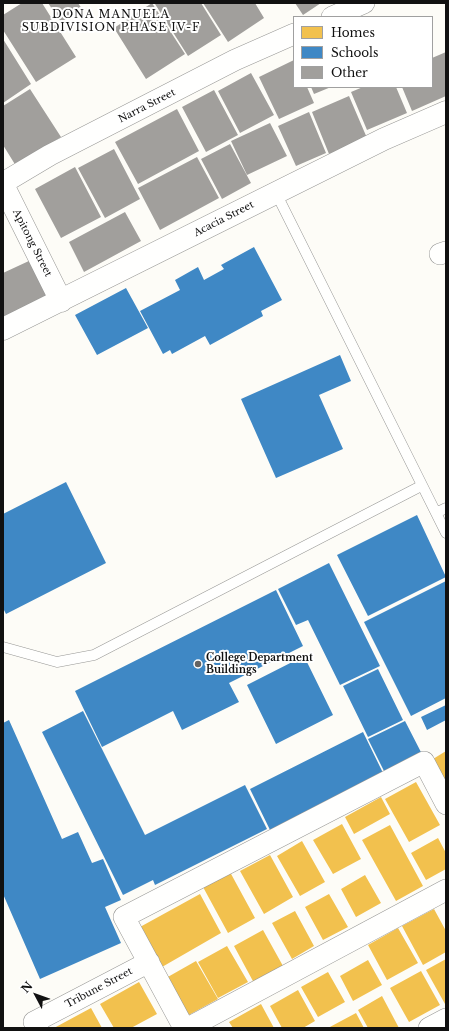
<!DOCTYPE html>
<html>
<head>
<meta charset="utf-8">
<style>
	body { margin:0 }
	#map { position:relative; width:449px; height:1031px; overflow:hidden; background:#fdfcf7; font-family:"Libre Baskerville",serif }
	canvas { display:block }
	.frame { position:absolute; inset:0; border:4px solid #111; pointer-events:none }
	.legend { position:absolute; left:293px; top:16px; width:140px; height:72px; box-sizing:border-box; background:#fff; border:1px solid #a0a0a0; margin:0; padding:5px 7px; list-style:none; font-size:12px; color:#111 }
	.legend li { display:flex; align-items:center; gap:8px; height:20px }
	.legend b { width:20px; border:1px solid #a0a0a0 }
	.north { position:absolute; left:16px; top:975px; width:40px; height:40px; -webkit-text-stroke:3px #fff; paint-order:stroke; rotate:311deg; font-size:11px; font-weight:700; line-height:16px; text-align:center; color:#111 }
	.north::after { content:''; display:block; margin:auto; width:14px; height:18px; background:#111; clip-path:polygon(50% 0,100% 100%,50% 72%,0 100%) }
</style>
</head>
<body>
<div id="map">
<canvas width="449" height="1031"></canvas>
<div class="frame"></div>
<ul class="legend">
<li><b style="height:11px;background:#f2c14e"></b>Homes</li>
<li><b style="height:11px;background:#3f88c5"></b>Schools</li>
<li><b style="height:11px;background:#a19f9c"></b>Other</li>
</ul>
<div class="north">N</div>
</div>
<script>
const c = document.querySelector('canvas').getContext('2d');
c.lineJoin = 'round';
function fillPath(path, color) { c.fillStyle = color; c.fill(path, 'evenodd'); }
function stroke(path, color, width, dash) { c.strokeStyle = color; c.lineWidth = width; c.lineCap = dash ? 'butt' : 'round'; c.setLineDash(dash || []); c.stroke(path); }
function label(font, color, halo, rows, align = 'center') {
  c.font = font + ' "Libre Baskerville",serif'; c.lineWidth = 4; c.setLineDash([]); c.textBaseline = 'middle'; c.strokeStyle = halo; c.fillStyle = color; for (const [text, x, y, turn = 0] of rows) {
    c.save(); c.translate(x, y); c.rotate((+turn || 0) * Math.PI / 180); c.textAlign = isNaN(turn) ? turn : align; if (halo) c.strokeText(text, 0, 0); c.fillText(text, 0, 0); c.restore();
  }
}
const homes = new Path2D(`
	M 446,751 L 446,780 L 445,781 L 433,759 Z
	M 416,782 L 440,825 L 409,842 L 385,799 Z
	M 381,797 L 390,814 L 354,834 L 345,817 Z
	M 342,824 L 361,859 L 333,874 L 313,840 Z
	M 390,825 L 423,886 L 396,901 L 362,840 Z
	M 438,838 L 446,853 L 446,869 L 426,880 L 411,853 Z
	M 302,841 L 325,882 L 300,896 L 277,856 Z
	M 270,855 L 293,897 L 264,914 L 240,871 Z
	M 230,872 L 255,918 L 228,933 L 203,887 Z
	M 365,875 L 381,903 L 356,917 L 341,889 Z
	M 200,894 L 221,933 L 162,967 L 140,927 Z
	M 329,894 L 348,927 L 323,940 L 305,907 Z
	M 434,909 L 446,931 L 446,952 L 423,965 L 402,926 Z
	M 295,911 L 314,946 L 292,959 L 272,923 Z
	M 398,928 L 418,963 L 387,980 L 368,945 Z
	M 263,930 L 283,966 L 254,983 L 234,946 Z
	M 227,946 L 248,982 L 218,998 L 198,962 Z
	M 446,959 L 446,1003 L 445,1004 L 426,970 Z
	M 368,960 L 382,985 L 353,1001 L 340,976 Z
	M 196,961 L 218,999 L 187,1016 L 166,978 Z
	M 421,971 L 440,1005 L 409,1022 L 390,988 Z
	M 328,972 L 345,1002 L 318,1017 L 301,987 Z
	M 139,982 L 157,1014 L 131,1028 L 114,1028 L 100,1004 Z
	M 298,990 L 315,1021 L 303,1028 L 282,1028 L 270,1006 Z
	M 382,996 L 399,1028 L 368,1028 L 358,1010 Z
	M 261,1004 L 274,1028 L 233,1028 L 229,1022 Z
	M 91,1008 L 102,1028 L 54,1028 Z
	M 356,1013 L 364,1028 L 328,1028 Z`);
const schools = new Path2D(`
	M 254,247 L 282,300 L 261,311 L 263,316 L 210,345 L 205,336 L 172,354 L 170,350 L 163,354 L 140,311 L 180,290 L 175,280 L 198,267 L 204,280 L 224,269 L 221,265 Z
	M 126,288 L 148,328 L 97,355 L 75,315 Z
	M 340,355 L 351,381 L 319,395 L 343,449 L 276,478 L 241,399 Z
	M 66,482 L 106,563 L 6,614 L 3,608 L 3,514 Z
	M 417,515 L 446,577 L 368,616 L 337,555 Z
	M 329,563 L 380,666 L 340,685 L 308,620 L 296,625 L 278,589 Z
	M 446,581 L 446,698 L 411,716 L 364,622 Z
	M 276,590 L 303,646 L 229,683 L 239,702 L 182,730 L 173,711 L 102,747 L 75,691 Z
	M 304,656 L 333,715 L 276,744 L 247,685 Z
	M 378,669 L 403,720 L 368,737 L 343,686 Z
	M 446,705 L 446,720 L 427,730 L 421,717 Z
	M 83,711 L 145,835 L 245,785 L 267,829 L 155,885 L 153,880 L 123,895 L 42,732 Z
	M 9,720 L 62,839 L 78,832 L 92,863 L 103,859 L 121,900 L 105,907 L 121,943 L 40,979 L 3,894 L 3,723 Z
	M 405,721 L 424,758 L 387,777 L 368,739 Z
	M 363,732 L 384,775 L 271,832 L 250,789 Z`);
const building = new Path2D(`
	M 22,3 L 42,3 L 76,57 L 36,82 L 3,30 L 3,15 Z
	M 48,3 L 78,3 L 82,9 L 61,22 Z
	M 152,3 L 185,54 L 146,79 L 114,28 Z
	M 157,3 L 201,3 L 221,35 L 188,56 L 155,4 Z
	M 203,3 L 255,3 L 264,18 L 228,42 Z
	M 295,3 L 321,3 L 303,15 Z
	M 3,39 L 31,84 L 3,103 Z
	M 446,52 L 446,96 L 412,111 L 402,87 L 432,87 L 432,58 Z
	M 294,60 L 294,87 L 307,87 L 314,103 L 279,119 L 259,77 Z
	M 251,73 L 274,115 L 240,133 L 218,91 Z
	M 311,87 L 331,87 L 314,94 Z
	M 363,87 L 396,87 L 407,113 L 367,130 L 351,92 Z
	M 30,89 L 61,137 L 16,166 L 3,145 L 3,106 Z
	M 214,90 L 238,135 L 206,152 L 182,107 Z
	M 349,96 L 367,138 L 329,154 L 312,112 Z
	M 177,109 L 199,151 L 138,184 L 115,142 Z
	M 309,112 L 326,153 L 296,166 L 278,126 Z
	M 270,123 L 287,156 L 247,175 L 231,141 Z
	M 230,144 L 251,183 L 222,199 L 201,159 Z
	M 114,149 L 140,199 L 105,218 L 78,168 Z
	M 197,157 L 219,198 L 160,230 L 138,188 Z
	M 75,167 L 101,217 L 61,238 L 35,189 Z
	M 125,212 L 141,241 L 84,272 L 69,242 Z
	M 31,260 L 49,303 L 3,319 L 3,273 Z`);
const service = new Path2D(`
	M 276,193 L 446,533
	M 436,513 L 446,508
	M 3,647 L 57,662 L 94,655 L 421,486`);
const minor = new Path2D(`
	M 332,17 L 364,3
	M 3,183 L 50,155 L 235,60 L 294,34
	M 440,254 L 446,252
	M 38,1028 L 34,1022 L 149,962
	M 184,1028 L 124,917 L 424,762 L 446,804
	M 188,1028 L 446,890
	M 429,1028 L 446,1019`);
const tertiary = new Path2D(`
	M 3,185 L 61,301
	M 3,329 L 384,139 L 446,112`);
const markers = [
	[198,664,4,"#646362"]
];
const streetNames = [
	["Narra Street",147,106,-27],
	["Acacia Street",224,219,-27],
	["Apitong Street",32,243,63],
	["Tribune Street",99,988,-28]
];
const poiNames = [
	["College Department",206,658],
	["Buildings",206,670]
];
const neighbourhoodNames = [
	["DONA MANUELA",111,15],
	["SUBDIVISION PHASE IV-F",111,28]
];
fillPath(homes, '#f2c14e');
fillPath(schools, '#3f88c5');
fillPath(building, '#a19f9c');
stroke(service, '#979795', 11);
stroke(minor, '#979795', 22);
stroke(tertiary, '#979795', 23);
stroke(service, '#fffffe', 10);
stroke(minor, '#fffffe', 21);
stroke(tertiary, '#fffffe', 22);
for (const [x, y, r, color] of markers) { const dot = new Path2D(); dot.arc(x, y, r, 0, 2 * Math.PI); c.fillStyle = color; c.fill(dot); stroke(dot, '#fff', 1.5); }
label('10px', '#111', '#fff', streetNames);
label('bold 10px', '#111', '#fff', poiNames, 'left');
c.letterSpacing = '1px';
label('11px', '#111', '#fff', neighbourhoodNames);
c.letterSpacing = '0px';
</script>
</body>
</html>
